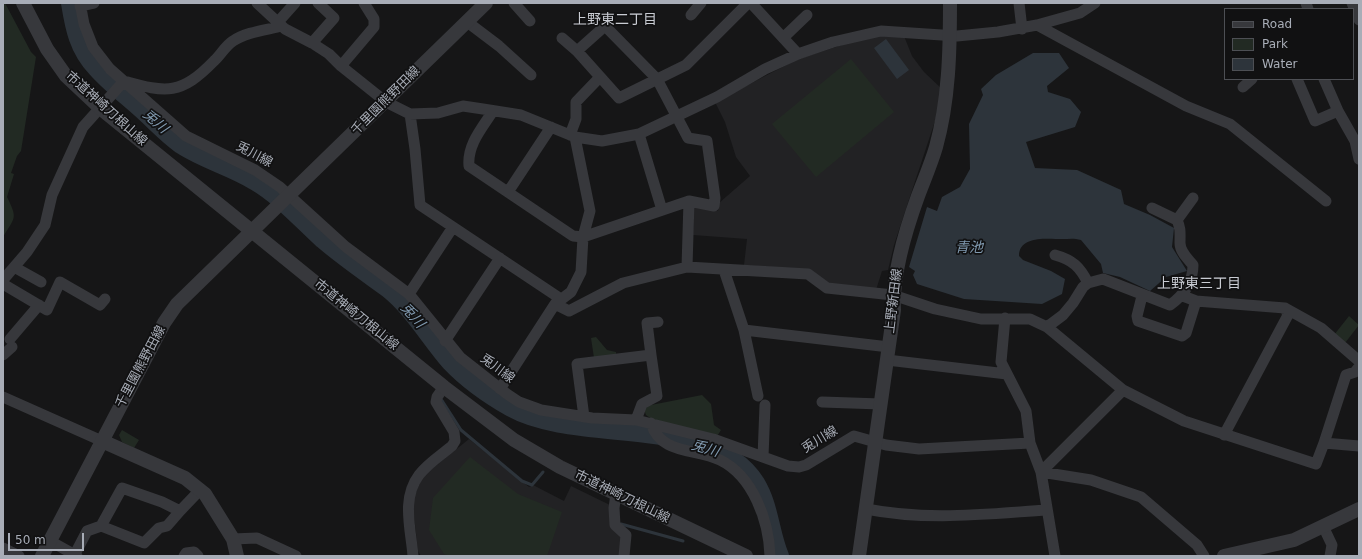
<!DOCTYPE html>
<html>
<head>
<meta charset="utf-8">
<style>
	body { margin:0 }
	#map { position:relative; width:1362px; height:559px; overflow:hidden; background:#161617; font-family:"DejaVu Sans",sans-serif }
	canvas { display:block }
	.frame { position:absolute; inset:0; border:4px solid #a8adb7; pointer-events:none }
	.legend { position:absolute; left:1224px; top:8px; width:130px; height:72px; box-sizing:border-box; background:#111112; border:1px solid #4d4f54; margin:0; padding:5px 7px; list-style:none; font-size:12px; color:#a8adb7 }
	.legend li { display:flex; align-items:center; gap:8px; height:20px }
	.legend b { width:20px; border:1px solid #4d4f54 }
	.scale { position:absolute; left:8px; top:533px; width:76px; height:18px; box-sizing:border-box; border:2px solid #a8adb7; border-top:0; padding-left:5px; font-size:12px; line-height:14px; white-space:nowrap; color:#a8adb7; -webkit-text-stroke:3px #111112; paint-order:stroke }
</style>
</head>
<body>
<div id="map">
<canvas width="1362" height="559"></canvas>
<div class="frame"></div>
<ul class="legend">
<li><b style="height:5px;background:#37383c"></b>Road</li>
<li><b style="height:11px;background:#222a23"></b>Park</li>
<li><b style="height:11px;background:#2d343b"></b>Water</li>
</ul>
<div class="scale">50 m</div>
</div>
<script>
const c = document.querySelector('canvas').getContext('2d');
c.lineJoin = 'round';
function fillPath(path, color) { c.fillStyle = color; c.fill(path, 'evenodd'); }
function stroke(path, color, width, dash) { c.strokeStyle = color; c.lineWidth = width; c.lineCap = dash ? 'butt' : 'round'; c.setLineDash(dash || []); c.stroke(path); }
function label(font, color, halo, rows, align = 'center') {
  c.font = font + ' "DejaVu Sans","Noto Sans JP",sans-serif'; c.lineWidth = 3.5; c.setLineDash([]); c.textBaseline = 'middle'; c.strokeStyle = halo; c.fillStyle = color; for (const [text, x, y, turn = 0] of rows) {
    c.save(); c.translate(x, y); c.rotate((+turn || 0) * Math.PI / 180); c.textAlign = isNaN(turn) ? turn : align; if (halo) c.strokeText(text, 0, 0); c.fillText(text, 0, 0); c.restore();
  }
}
const built = new Path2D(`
	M 883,35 L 904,36 L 912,56 L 924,72 L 942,89 L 937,115 L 894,245 L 888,270 L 882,271 L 876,290 L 830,286 L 810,270 L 744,265 L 747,239 L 693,235 L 694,204 L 718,211 L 719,203 L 750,176 L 736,157 L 725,122 L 715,102 L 796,60 L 860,39 Z
	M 469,439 L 529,487 L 533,485 L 564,501 L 571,486 L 610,505 L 623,536 L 620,556 L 421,556 L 418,551 L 413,507 L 413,499 L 420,483 L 427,473 Z`);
const green = new Path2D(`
	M 3,3 L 5,3 L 31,52 L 36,57 L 21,151 L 17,156 L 11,173 L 14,174 L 7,197 C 18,219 15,217 3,237 Z
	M 851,59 L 894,112 L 816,177 L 772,124 Z
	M 1349,316 L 1359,325 L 1345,343 L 1334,335 Z
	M 596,337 L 607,350 L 616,352 L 616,356 L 594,358 L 591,338 Z
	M 702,395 L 711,404 L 714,425 L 721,430 L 716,438 L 653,420 L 646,415 L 644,409 L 646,406 Z
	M 122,430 L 139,440 L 134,448 L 122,442 L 119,435 Z
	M 470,457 L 518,494 L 562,512 L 547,556 L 449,556 L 444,554 L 429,530 L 433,498 Z`);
const water = new Path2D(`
	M 886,39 L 909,70 L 897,79 L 874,48 Z
	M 1033,53 L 1059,53 L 1069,68 L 1047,86 L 1048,92 L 1070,99 L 1081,112 L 1075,127 L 1026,142 L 1035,168 L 1077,170 L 1121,190 L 1124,204 L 1150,215 L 1174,228 L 1172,247 L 1187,271 L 1166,277 L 1150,291 L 1120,277 L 1103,273 L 1101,264 L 1081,240 C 1074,238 1069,239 1062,239 C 1048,239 1019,235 1019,256 L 1023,260 L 1051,271 L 1065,279 L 1062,294 L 1042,304 L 964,299 L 917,284 L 913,275 L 915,271 L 909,267 L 927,207 L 937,211 L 942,197 L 960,187 L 970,169 L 969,124 L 983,95 L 981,89 L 996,75 Z`);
const stream = new Path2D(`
	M 441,399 L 461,430 L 522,481 L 532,485 L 543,472
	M 621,524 L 683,541`);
const river = new Path2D(`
	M 70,3 C 74,28 78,49 96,68 C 111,85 129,98 145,113 C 157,124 168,136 181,145 C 204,160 231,167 254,181 C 280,196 301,220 323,240 C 344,258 366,273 388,289 C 413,309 429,338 450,362 C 467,380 490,396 511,408 C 577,445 714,414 756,483 C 770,506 770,532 780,556`);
const minor = new Path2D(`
	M 80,3 L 84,24 L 93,47 L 110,69 L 186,136 L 255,170 L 280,187 L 346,247 L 409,294 L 460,357 L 507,394 L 519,402 L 541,410 L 592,418 L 636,420 L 713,439 L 788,466 L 799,467 L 806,465 L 854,436 L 886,445 L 919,449 L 1030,443
	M 257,3 L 285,29 L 312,43 L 329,54 L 341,66 L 386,102 L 410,114 L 438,113 L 463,106 L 483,109 L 521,115 L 575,137 L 602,141 L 639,134 L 717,97 L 765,69 L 798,54 L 833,42 L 881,31 L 957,36 L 998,32 L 1037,25 L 1080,13 L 1095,3
	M 514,3 L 530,21
	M 751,3 L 798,54
	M 1019,3 L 1022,29
	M 1306,3 L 1308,9
	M 1352,3 L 1359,20
	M 80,6 L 94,3
	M 691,15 L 701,3
	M 466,21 L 499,46 L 531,75
	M 278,22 L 295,3
	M 1037,25 L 1186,106 L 1230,124 L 1326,201
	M 562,38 L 577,51 L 619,98 L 686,65 L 748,3
	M 783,38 L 807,15
	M 312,43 L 334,18 L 318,3
	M 341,66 L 374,27 L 374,19 L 364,3
	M 1297,79 L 1315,121 L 1338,111 L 1355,141 L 1359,159
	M 1324,79 L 1338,111
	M 1243,87 L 1252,79
	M 493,111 C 482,128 467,145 469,166 L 573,236 L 583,237 L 689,201 L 714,206 L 715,198 L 707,141 L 688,138 L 657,79 L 605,26 L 577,51
	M 410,114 L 415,149 L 420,205 L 561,299
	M 639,134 L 662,210
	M 570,135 L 576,119 L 576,102 L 600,77
	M 508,192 L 551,127
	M 1152,208 L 1177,220
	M 1055,255 C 1073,260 1080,267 1088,283
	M 14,267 L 41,282
	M 687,267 L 689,201
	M 724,270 L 744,330 L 889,347
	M 3,280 L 27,252 L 45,225 L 52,195 L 83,127 L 124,81 C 167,93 181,95 214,61 C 221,55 225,46 233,41 C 246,32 266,30 282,26
	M 3,284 L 47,310 L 60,282 L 100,305 L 105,299
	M 409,294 L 453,227
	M 1142,296 L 1137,316 L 1138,321 L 1182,336 L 1186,333 L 1196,301
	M 1183,296 L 1196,301 L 1285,308 L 1288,315 L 1224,435
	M 555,304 L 569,311 L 623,283 L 687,267 L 808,274 L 827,288 L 893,295 L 935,309 L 981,319 L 1030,319 L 1047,327 L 1123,390 L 1184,421 L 1316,464 L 1324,443 L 1359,446
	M 1285,308 L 1321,328 L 1359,361
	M 1005,318 L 1001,362 L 1026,411 L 1030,443 L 1041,472 L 1055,556
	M 1047,327 L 1063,315 L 1073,303 L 1083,287 L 1088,283 L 1103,279 L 1170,305 C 1184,295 1193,283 1193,265 C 1188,259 1180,252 1180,243 C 1180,233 1181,229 1177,220 L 1193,198
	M 744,330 L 758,396
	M 10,339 L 39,305
	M 445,341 L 500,258
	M 3,355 L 12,347
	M 651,355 L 647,323 L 658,322
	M 887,360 L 1007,374
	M 500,389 L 555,304 L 571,292 L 581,272 L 583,237 L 590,211 L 575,137
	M 1123,390 L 1041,472 L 1091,480 L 1141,497 L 1197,545 L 1204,556
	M 3,397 L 102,441
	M 822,402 L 881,404
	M 584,417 L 577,364 L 651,355 L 657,396 L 642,404 L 636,420
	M 651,423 C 661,455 694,448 720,460 C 753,476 769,521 770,556
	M 1324,443 L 1346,375 L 1355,372 L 1359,367
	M 763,457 L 765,405
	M 616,494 L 614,508 L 615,525 L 626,535 L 624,556
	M 866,509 C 927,521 985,514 1047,510
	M 101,526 L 144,543 L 159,528 L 167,526 L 180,511
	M 1323,526 L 1332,545 L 1330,556
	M 233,539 L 257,538 L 296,556
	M 50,541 L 77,556
	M 3,548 L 19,556
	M 75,554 L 87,531 L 101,526 L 122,488 L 162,502 L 180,511 L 200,490
	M 184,556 L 186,553 L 194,552 L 198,556
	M 413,556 C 411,529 401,499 419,475 C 427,464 441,455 452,446 L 455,441 L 454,432 L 436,402 L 437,397 L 444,387`);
const tertiary = new Path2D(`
	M 23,3 L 47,49 L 66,76 L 100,108 L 444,387 L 514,440 L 560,467 L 746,556
	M 102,441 L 185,478 L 205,494 L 233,539 L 237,556
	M 42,556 L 164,323 L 177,304 L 486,3
	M 859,556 L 894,310 C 892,275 906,229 918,196 C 924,180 931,164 936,147 C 949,100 950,51 950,3
	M 1224,556 L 1294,540 L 1359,509`);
const streetNames = [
	["千里園熊野田線",386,101,-45],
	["市道神崎刀根山線",106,109,42],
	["兎川線",254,155,28],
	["上野新田線",894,301,-83],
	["市道神崎刀根山線",356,315,39],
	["千里園熊野田線",141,367,-62],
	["兎川線",497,369,37],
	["兎川線",820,440,-31],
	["市道神崎刀根山線",622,497,26]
];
const neighbourhoodNames = [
	["上野東二丁目",615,20],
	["上野東三丁目",1199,284]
];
const waterNames = [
	["兎川",155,122,41],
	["青池",969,248],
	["兎川",412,316,48],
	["兎川",705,449,17]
];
fillPath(built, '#222224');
fillPath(green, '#222a23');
fillPath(water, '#2d343b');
stroke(stream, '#2d343b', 3);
stroke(river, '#2d343b', 18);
stroke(minor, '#37383c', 11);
stroke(tertiary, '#37383c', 14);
label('13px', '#a8adb7', '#111112', streetNames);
label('14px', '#c9ccd3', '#111112', neighbourhoodNames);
label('italic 14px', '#819ab0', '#111112', waterNames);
</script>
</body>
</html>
